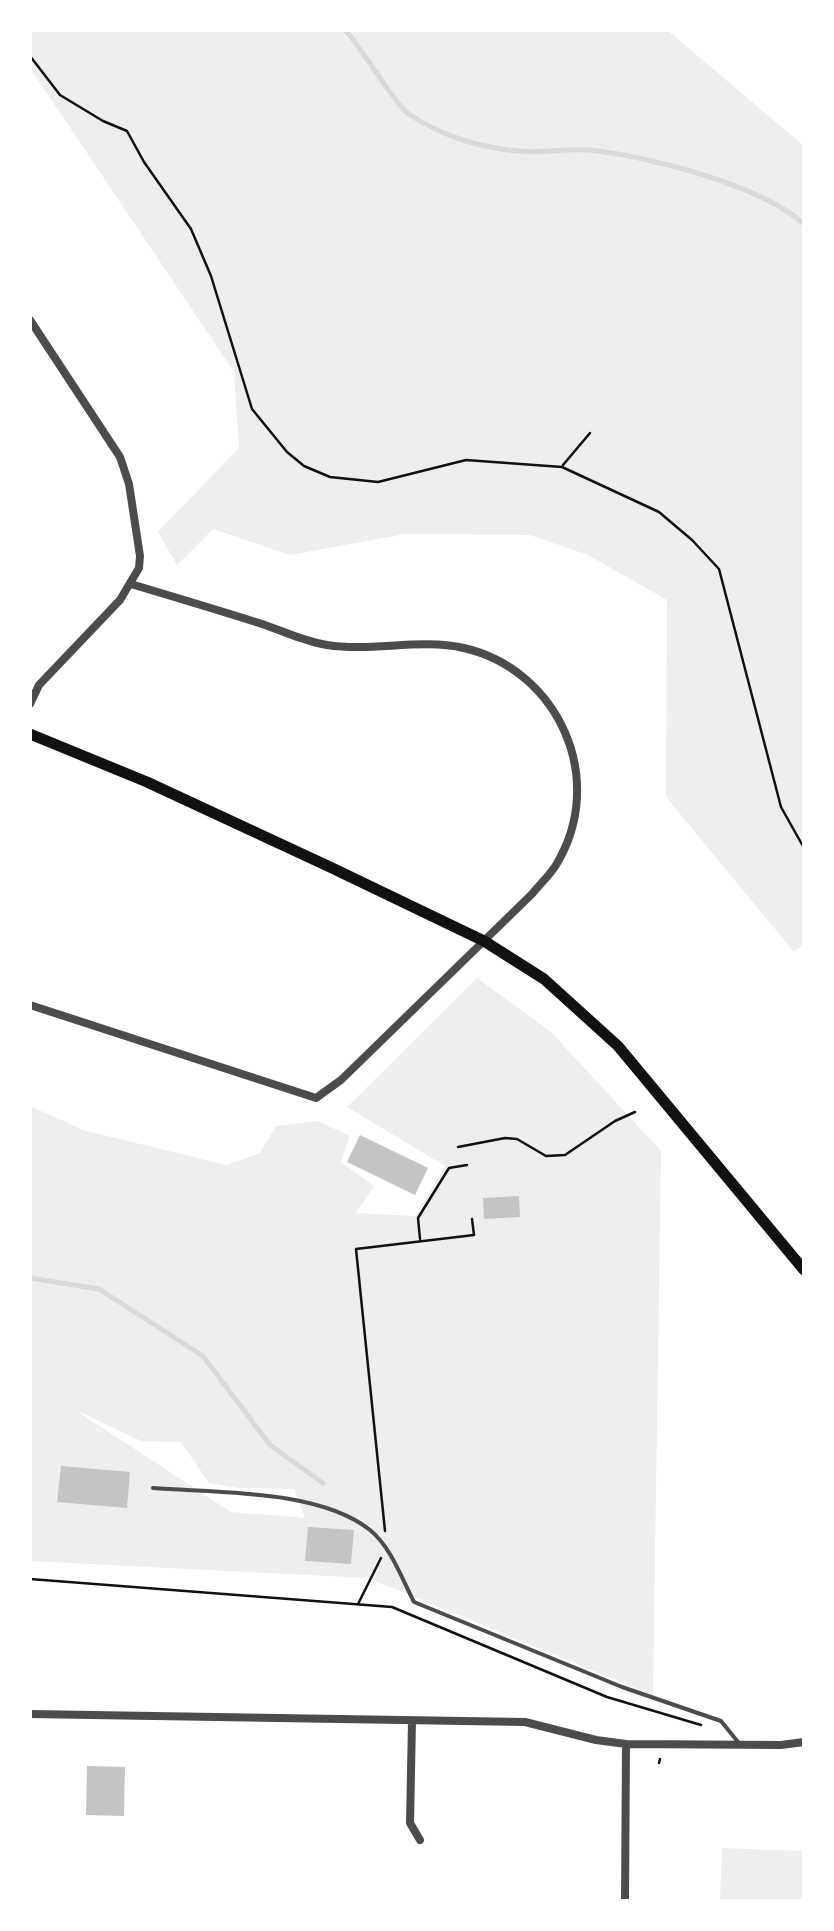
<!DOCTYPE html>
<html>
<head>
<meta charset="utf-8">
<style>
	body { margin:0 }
	#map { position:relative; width:834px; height:1931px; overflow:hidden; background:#fff; font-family:Merriweather,serif }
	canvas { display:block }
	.frame { position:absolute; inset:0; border:32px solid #fff; pointer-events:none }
</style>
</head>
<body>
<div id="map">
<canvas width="834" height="1931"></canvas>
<div class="frame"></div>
</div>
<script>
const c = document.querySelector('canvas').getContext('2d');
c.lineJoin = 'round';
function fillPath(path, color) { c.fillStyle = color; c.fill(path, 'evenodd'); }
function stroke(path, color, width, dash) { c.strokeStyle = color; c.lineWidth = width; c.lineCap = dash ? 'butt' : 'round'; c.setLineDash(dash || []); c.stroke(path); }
const green = new Path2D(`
	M 30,30 L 667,30 L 804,146 L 804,944 L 794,952 L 666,797 L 667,600 L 588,555 L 530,535 L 405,534 L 290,555 L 213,529 L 177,565 L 158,532 L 239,448 L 234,372 L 30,68 Z
	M 477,978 L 551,1032 L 661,1151 L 653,1695 L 368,1578 L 30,1561 L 30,1106 L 86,1131 L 227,1165 L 260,1153 L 276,1126 L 318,1121 L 350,1136 L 341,1162 L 374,1186 L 356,1213 L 415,1216 L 445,1166 L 347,1107 ZM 75,1410 L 141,1441 L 181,1442 L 209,1483 L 239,1488 L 294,1489 L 305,1518 L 231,1512 Z
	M 722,1848 L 804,1851 L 804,1901 L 720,1901 Z`);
const stream = new Path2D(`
	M 345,30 C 364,50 393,103 410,115 C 442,136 481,148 518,151 C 541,154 565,148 588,150 C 645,155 761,185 804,224
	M 30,1278 L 99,1289 L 203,1356 L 270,1445 L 323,1483`);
const building = new Path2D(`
	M 360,1135 L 428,1168 L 415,1195 L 347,1162 Z
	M 519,1196 L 520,1217 L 484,1219 L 483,1198 Z
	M 61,1466 L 130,1472 L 127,1508 L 57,1502 Z
	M 308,1527 L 354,1530 L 351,1564 L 305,1561 Z
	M 87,1766 L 125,1767 L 124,1816 L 86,1815 Z`);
const path = new Path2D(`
	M 30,56 L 60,95 L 103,121 L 127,131 L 144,162 L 191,229 L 211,276 L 252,409 L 287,452 L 304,466 L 330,477 L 378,482 L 466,460 L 562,467 L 659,512 L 692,540 L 719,569 L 781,807 L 804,848
	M 563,465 L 590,433
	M 458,1147 L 505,1138 L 517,1139 L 546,1156 L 565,1155 L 615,1121 L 635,1112
	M 420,1239 L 418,1218 L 449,1168 L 467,1165
	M 385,1531 L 356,1249 L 474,1235 L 472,1219
	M 30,1579 L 392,1607 L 607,1697 L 701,1725
	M 358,1604 L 381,1558
	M 659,1763 L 660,1759`);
const service = new Path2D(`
	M 153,1488 C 216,1493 319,1489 370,1530 C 391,1547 402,1579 414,1602 L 622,1687 L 721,1721 L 738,1742`);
const minor = new Path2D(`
	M 30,320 L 120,457 L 129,484 L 140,556 L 139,568 L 120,600 L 39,685 L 30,704
	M 30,1005 L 316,1098 L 341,1080 L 532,894 C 540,884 550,875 556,865 C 608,780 559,670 464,648 C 420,638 372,652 327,645 C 305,642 283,631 262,624 C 218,610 174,597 131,584
	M 30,1714 L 525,1722 L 596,1740 L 626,1744 L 781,1745 L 804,1742
	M 412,1721 L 410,1823 L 420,1840
	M 625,1901 L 626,1744`);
const secondary = new Path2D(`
	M 30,734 L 147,782 L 330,867 L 484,941 L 544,979 L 618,1046 L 804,1270`);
fillPath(green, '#eee');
stroke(stream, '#d9d9d9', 5);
fillPath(building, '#c4c4c4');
stroke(path, '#111', 2.5);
stroke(service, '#4c4c4c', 4);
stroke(minor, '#4c4c4c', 8);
stroke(secondary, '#111', 11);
</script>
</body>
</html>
